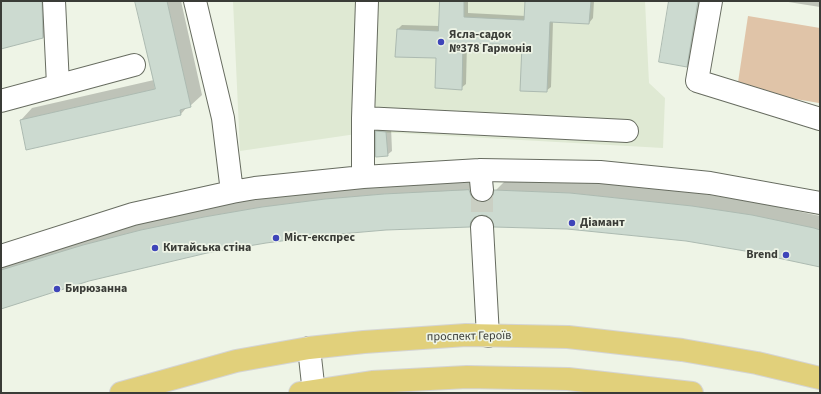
<!DOCTYPE html>
<html>
<head>
<meta charset="utf-8">
<style>
	body { margin:0 }
	#map { position:relative; width:821px; height:394px; overflow:hidden; background:#eef4e6; font-family:"Source Sans 3",sans-serif }
	canvas { display:block }
	.frame { position:absolute; inset:0; border:2px solid #3a3c37; pointer-events:none }
</style>
</head>
<body>
<div id="map">
<canvas width="821" height="394"></canvas>
<div class="frame"></div>
</div>
<script>
const c = document.querySelector('canvas').getContext('2d');
c.lineJoin = 'round';
function fillPath(path, color) { c.fillStyle = color; c.fill(path, 'evenodd'); }
function stroke(path, color, width, dash) { c.strokeStyle = color; c.lineWidth = width; c.lineCap = dash ? 'butt' : 'round'; c.setLineDash(dash || []); c.stroke(path); }
function label(font, color, halo, rows, align = 'center') {
  c.font = font + ' "Source Sans 3",sans-serif'; c.lineWidth = 3.5; c.setLineDash([]); c.textBaseline = 'middle'; c.strokeStyle = halo; c.fillStyle = color; for (const [text, x, y, turn = 0] of rows) {
    c.save(); c.translate(x, y); c.rotate((+turn || 0) * Math.PI / 180); c.textAlign = isNaN(turn) ? turn : align; if (halo) c.strokeText(text, 0, 0); c.fillText(text, 0, 0); c.restore();
  }
}
const built = new Path2D(`
	M 233,1 L 645,1 L 649,83 L 665,98 L 663,148 L 397,133 L 363,133 L 240,151 Z`);
const green = new Path2D(`
	M 748,16 L 820,28 L 820,96 L 819,103 L 737,89 Z`);
const shadow = new Path2D(`
	M 1,1 L 43,1 L 45,35 L 43,38 L 1,48 Z
	M 136,1 L 181,1 L 202,95 L 190,106 L 187,107 L 181,114 L 21,120 L 32,108 L 154,80 Z
	M 441,1 L 468,1 L 468,13 L 526,16 L 526,1 L 594,1 L 593,18 L 589,23 L 553,21 L 551,87 L 546,91 L 523,44 L 467,42 L 466,84 L 461,88 L 437,57 L 398,29 L 402,25 L 440,26 Z
	M 670,1 L 708,1 L 698,54 L 686,66 Z
	M 782,1 L 820,1 L 820,7 Z
	M 381,127 L 391,127 L 392,151 L 387,155 L 376,132 Z
	M 481,179 L 489,190 L 495,191 L 507,179 L 583,181 L 705,194 L 764,204 L 820,216 L 820,266 L 745,250 L 686,240 L 493,219 L 488,215 L 482,214 L 469,226 L 386,229 L 327,234 L 266,242 L 207,252 L 89,280 L 1,309 L 1,263 L 96,234 L 216,205 L 275,195 L 337,187 Z`);
const building = new Path2D(`
	M 1,1 L 42,1 L 43,38 L 1,49 Z
	M 135,1 L 167,1 L 191,107 L 180,110 L 181,115 L 26,150 L 20,120 L 155,89 Z
	M 440,1 L 464,1 L 464,17 L 524,20 L 525,1 L 591,1 L 589,24 L 550,22 L 547,92 L 520,91 L 522,45 L 463,43 L 462,90 L 435,88 L 436,58 L 395,57 L 397,29 L 438,31 Z
	M 669,1 L 698,1 L 687,67 L 659,62 Z
	M 376,131 L 386,132 L 388,156 L 376,157 Z
	M 469,190 L 472,198 L 477,202 L 483,202 L 490,200 L 493,195 L 494,190 L 570,193 L 692,206 L 752,215 L 814,228 L 820,230 L 820,267 L 745,251 L 686,241 L 567,229 L 494,227 L 492,220 L 487,216 L 482,215 L 475,217 L 471,221 L 470,227 L 386,230 L 328,235 L 266,243 L 207,253 L 89,281 L 1,309 L 1,270 L 83,245 L 141,230 L 204,217 L 262,207 L 325,199 L 384,194 Z`);
const minorTunnel = new Path2D(`
	M 482,190 L 482,227`);
const minor = new Path2D(`
	M 54,1 L 58,85
	M 195,1 L 223,118 L 232,192
	M 711,1 L 697,81 L 820,119
	M 1,101 L 134,65
	M 363,118 L 627,131
	M 480,170 L 482,190
	M 363,177 L 363,118 L 367,1
	M 482,227 L 488,336
	M 1,256 L 133,214 L 232,192 L 255,188 L 363,177 L 480,170 L 600,172 L 710,183 L 820,203
	M 309,348 L 314,393`);
const major = new Path2D(`
	M 121,393 L 236,361 L 309,348 L 364,342 L 466,335 L 568,337 L 682,350 L 757,363 L 820,378
	M 300,393 L 372,382 L 467,377 L 568,379 L 692,393`);
const markers = [
	[441,42,4,"#3e45b9"],
	[572,223,4,"#3e45b9"],
	[276,238,4,"#3e45b9"],
	[155,248,4,"#3e45b9"],
	[786,255,4,"#3e45b9"],
	[57,289,4,"#3e45b9"]
];
const poiNames = [
	["Ясла-садок",449,35],
	["№378 Гармонія",449,49],
	["Діамант",580,223],
	["Міст-експрес",284,238],
	["Китайська стіна",163,248],
	["Brend",778,255,"right"],
	["Бирюзанна",65,289]
];
const streetNames = [
	["проспект Героїв",469,337,-1]
];
fillPath(built, '#dfe9d3');
fillPath(green, '#e0c4a8');
fillPath(shadow, '#0003');
fillPath(building, '#ccdad0');
stroke(building, '#acbab1', 1);
stroke(minorTunnel, '#cacfc3', 22, [22, 11]);
stroke(minor, '#676c60', 24);
stroke(major, '#d4d4d3', 24);
stroke(minor, '#fff', 22);
stroke(major, '#e1d07b', 22);
for (const [x, y, r, color] of markers) { const dot = new Path2D(); dot.arc(x, y, r, 0, 2 * Math.PI); c.fillStyle = color; c.fill(dot); stroke(dot, '#eef4e6', 1.5); }
label('bold 12px', '#3a3c37', '#eef4e6', poiNames, 'left');
label('12px', '#3a3c37', '#eef4e6', streetNames);
</script>
</body>
</html>
